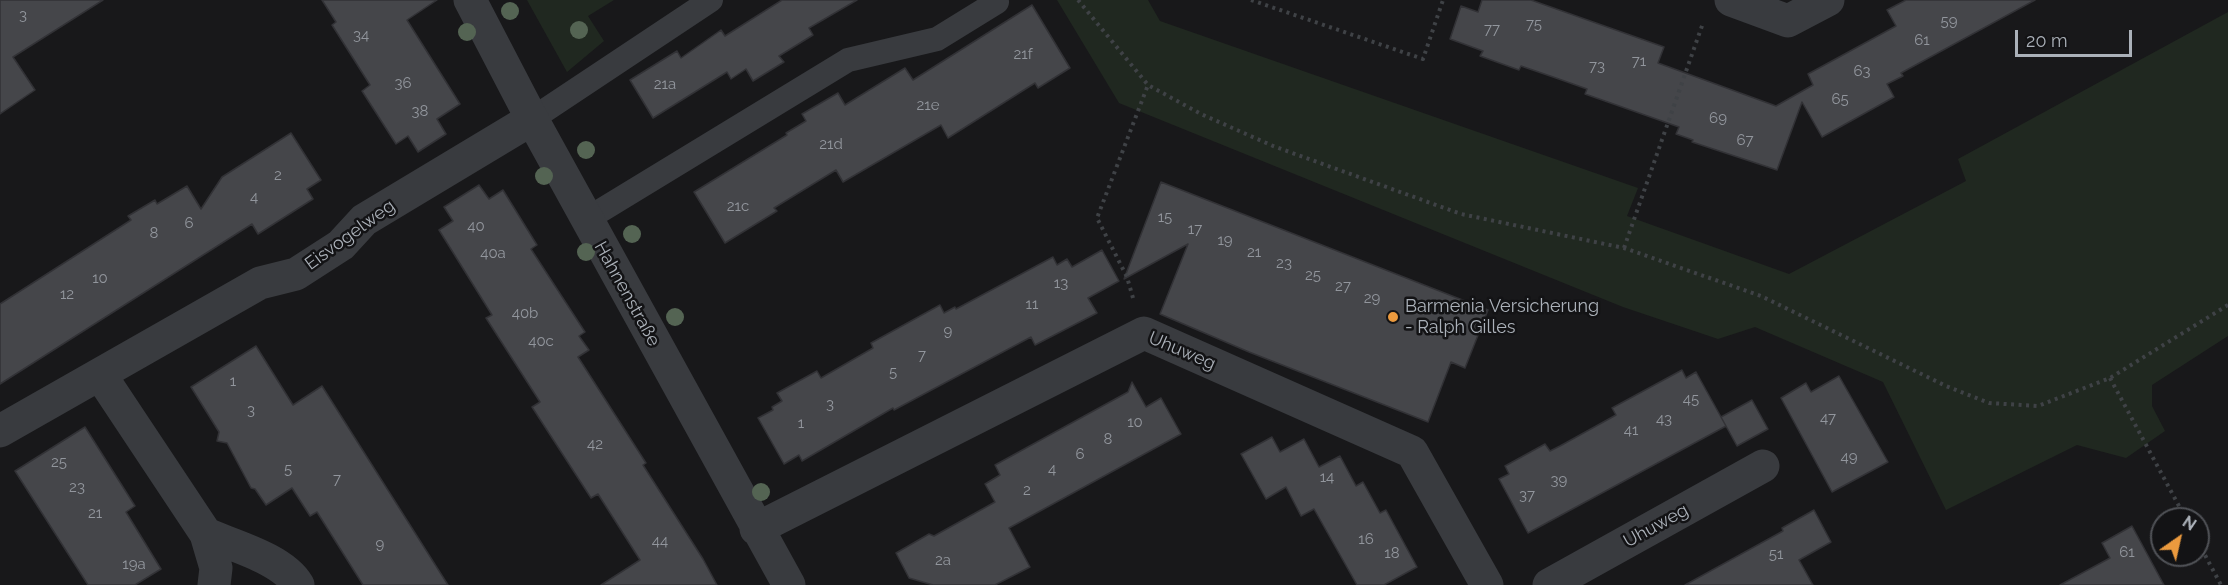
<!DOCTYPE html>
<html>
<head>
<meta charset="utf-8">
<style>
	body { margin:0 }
	#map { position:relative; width:2228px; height:585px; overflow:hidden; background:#18181a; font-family:Raleway,sans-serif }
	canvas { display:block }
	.north { position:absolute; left:2150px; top:507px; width:60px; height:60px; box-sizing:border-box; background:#131315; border:2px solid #505257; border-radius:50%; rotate:34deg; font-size:16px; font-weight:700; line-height:24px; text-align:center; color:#abb1b9 }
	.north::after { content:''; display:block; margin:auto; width:21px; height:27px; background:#eb9a3e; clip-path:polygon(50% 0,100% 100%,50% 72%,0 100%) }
	.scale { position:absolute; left:2015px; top:30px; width:117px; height:27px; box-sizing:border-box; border:3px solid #abb1b9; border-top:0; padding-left:8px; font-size:18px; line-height:21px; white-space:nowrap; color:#abb1b9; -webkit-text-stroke:4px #131315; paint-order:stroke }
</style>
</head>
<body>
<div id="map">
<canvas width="2228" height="585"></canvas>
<div class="north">N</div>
<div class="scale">20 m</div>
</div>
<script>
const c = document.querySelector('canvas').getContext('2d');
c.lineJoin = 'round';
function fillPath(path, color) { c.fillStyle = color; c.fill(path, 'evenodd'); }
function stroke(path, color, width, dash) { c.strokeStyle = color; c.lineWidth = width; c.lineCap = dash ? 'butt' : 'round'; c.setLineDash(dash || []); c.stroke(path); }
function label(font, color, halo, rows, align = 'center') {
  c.font = font + ' Raleway,sans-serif'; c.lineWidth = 5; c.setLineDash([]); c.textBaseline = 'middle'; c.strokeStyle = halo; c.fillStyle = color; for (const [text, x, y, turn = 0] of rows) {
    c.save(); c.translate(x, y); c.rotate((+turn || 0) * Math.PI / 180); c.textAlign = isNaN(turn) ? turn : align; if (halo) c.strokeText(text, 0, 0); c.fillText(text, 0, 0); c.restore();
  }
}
const green = new Path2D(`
	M 527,0 L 614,0 L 588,16 L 604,41 L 567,72 Z
	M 1057,0 L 1148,0 L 1160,21 L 1638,188 L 1627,216 L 1789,274 L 1966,181 L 1958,159 L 2228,12 L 2228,336 L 2152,385 L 2152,406 L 2165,431 L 2126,458 L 2077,445 L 1946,510 L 1883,382 L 1755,327 L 1718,339 L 1623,307 L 1119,103 Z`);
const building = new Path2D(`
	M 0,0 L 103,0 L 13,57 L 35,90 L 0,114 Z
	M 322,0 L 437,0 L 407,20 L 460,104 L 437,119 L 446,134 L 418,152 L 408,136 L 396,144 L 362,91 L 370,85 L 332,25 L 336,22 Z
	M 782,0 L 857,0 L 809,28 L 813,35 L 779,56 L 784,62 L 753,81 L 746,69 L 731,79 L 727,72 L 653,118 L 630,80 L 677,51 L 681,58 L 721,30 L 725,36 Z
	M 1482,0 L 1531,0 L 1664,47 L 1658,63 L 1776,106 L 1813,85 L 1808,74 L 1896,26 L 1887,10 L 1906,0 L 2035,0 L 1901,73 L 1903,76 L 1887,84 L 1894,97 L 1822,137 L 1802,102 L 1777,170 L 1692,142 L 1693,140 L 1676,134 L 1679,127 L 1585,94 L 1587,89 L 1556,78 L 1521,66 L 1519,70 L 1480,56 L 1483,51 L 1450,39 L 1461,6 L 1478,12 Z
	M 1032,5 L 1070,68 L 1038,88 L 1035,83 L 948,138 L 941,125 L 843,182 L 836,170 L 774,208 L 777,211 L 725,243 L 694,192 L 787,135 L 786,133 L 806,121 L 802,114 L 838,93 L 845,105 L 905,68 L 913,80 Z
	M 291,133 L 321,180 L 307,189 L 313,199 L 258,234 L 252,224 L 0,384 L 0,304 L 131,220 L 128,216 L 155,200 L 157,204 L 187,186 L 201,209 L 222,177 Z
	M 1161,182 L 1488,310 L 1465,368 L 1451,362 L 1428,422 L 1249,352 L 1160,314 L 1188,244 L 1124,279 Z
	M 479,185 L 489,199 L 503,190 L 537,245 L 531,249 L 585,332 L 579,336 L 589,350 L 578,357 L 646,463 L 643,465 L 703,559 L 717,585 L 601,585 L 640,560 L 598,494 L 591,498 L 532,407 L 540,402 L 486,318 L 492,315 L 439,230 L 453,221 L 444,207 Z
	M 1102,250 L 1119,281 L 1088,298 L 1097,313 L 1035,345 L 1031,337 L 894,410 L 893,408 L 802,461 L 799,455 L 784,464 L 758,418 L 773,410 L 772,407 L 782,401 L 777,393 L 817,371 L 821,378 L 873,348 L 871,343 L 940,305 L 944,313 L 955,307 L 956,309 L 1053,257 L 1057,265 L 1067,259 L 1072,267 Z
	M 256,346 L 293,405 L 322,386 L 448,585 L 363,585 L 317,512 L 310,516 L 292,488 L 266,505 L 255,489 L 251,488 L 227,443 L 217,441 L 219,432 L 191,387 Z
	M 1682,370 L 1686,378 L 1696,372 L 1726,426 L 1528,533 L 1499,479 L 1509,474 L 1505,466 L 1545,444 L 1550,451 L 1560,446 L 1616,415 L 1612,408 Z
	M 1839,376 L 1888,462 L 1832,492 L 1781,398 L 1806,383 L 1811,392 Z
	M 1132,382 L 1146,407 L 1161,398 L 1181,434 L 1009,528 L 1030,567 L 995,585 L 933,585 L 909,578 L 896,553 L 929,534 L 934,536 L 995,502 L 985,484 L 1000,475 L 995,465 L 1128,392 Z
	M 1752,400 L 1768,429 L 1737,446 L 1721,417 Z
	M 85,427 L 135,506 L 126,512 L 161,569 L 135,585 L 88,585 L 15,471 Z
	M 1272,437 L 1280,452 L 1304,439 L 1319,467 L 1340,456 L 1356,486 L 1363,482 L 1380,513 L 1386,510 L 1417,567 L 1384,585 L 1357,585 L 1314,509 L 1301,516 L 1286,487 L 1266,499 L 1241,454 Z
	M 1814,510 L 1831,542 L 1799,560 L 1813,585 L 1685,585 L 1783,531 L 1782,528 Z
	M 2132,526 L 2164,585 L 2060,585 L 2110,558 L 2102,543 Z`);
const path = new Path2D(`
	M 1078,0 L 1148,85 L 1201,114 L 1273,146 L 1461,214 L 1624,248 L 1761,296 L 1946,386 L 1989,403 L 2038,406 L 2110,378 L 2228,305
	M 1251,0 L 1423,59 L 1443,0
	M 1624,248 L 1703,23
	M 1133,298 L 1127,277 L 1097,218 L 1148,85
	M 2110,378 L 2186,519
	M 2198,542 L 2221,585`);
const service = new Path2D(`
	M 532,119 L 711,0
	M 587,219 L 848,60 L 937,39 L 997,2`);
const minor = new Path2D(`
	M 470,0 L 532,119 L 789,585
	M 1731,0 L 1788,21 L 1828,0
	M 101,376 L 206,534 L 216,568 L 214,585
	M 0,431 L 260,283 L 296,274 L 341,245 L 364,220 L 532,119
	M 756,529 L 1144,333 L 1412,452 L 1487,585
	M 206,534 C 234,546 283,559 298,585
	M 1549,585 L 1763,466`);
const trees = [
	[510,11],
	[579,30],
	[467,32],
	[586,150],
	[544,176],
	[632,234],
	[586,252],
	[675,317],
	[761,492]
];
const markers = [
	[1393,317,6,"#eb9a3e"]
];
const numberNames = [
	["3",23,15],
	["59",1949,21],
	["75",1534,24],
	["77",1492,29],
	["34",361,35],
	["61",1922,40],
	["21f",1023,54],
	["71",1639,61],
	["73",1597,66],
	["63",1862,71],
	["36",403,83],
	["21a",665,84],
	["65",1840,99],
	["21e",928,105],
	["38",420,111],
	["69",1718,118],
	["67",1745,140],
	["21d",831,144],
	["2",278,175],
	["4",254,197],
	["21c",738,206],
	["15",1165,217],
	["6",189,223],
	["40",476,226],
	["17",1195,229],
	["8",154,233],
	["19",1225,240],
	["21",1254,252],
	["40a",493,253],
	["23",1284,263],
	["25",1313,275],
	["10",100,278],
	["13",1061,283],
	["27",1343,286],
	["12",67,294],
	["29",1372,298],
	["11",1032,304],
	["40b",525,313],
	["9",948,331],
	["40c",541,341],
	["7",922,355],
	["5",893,372],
	["1",233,381],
	["45",1691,399],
	["3",830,404],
	["3",251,410],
	["47",1828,418],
	["43",1664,419],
	["10",1135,422],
	["1",801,423],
	["41",1631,430],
	["8",1108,439],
	["42",595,444],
	["6",1080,454],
	["49",1849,457],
	["25",59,462],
	["5",288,469],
	["4",1052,469],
	["14",1327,477],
	["7",337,479],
	["39",1559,480],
	["23",77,487],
	["2",1027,490],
	["37",1527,495],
	["21",95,513],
	["16",1366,539],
	["44",660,541],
	["9",380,544],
	["61",2127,552],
	["18",1392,553],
	["51",1776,554],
	["2a",943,560],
	["19a",134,564]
];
const streetNames = [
	["Eisvogelweg",350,235,-36],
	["Hahnenstraße",627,294,61],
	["Uhuweg",1182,351,23],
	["Uhuweg",1656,526,-29]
];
const poiNames = [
	["Barmenia Versicherung",1405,307],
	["- Ralph Gilles",1405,328]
];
fillPath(green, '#202820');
fillPath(building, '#45464a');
stroke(building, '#323236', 1.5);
stroke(path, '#3f4246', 4, [3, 4.5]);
stroke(service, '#393b3f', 24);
stroke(minor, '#393b3f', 33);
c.fillStyle = '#546453';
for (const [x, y] of trees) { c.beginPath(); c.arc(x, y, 9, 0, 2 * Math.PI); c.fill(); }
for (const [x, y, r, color] of markers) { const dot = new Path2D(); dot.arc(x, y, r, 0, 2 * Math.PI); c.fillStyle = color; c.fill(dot); stroke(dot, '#131315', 2); }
label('15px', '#92969d', null, numberNames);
label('18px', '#abb1b9', '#131315', streetNames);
label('18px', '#abb1b9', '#131315', poiNames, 'left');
</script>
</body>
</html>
